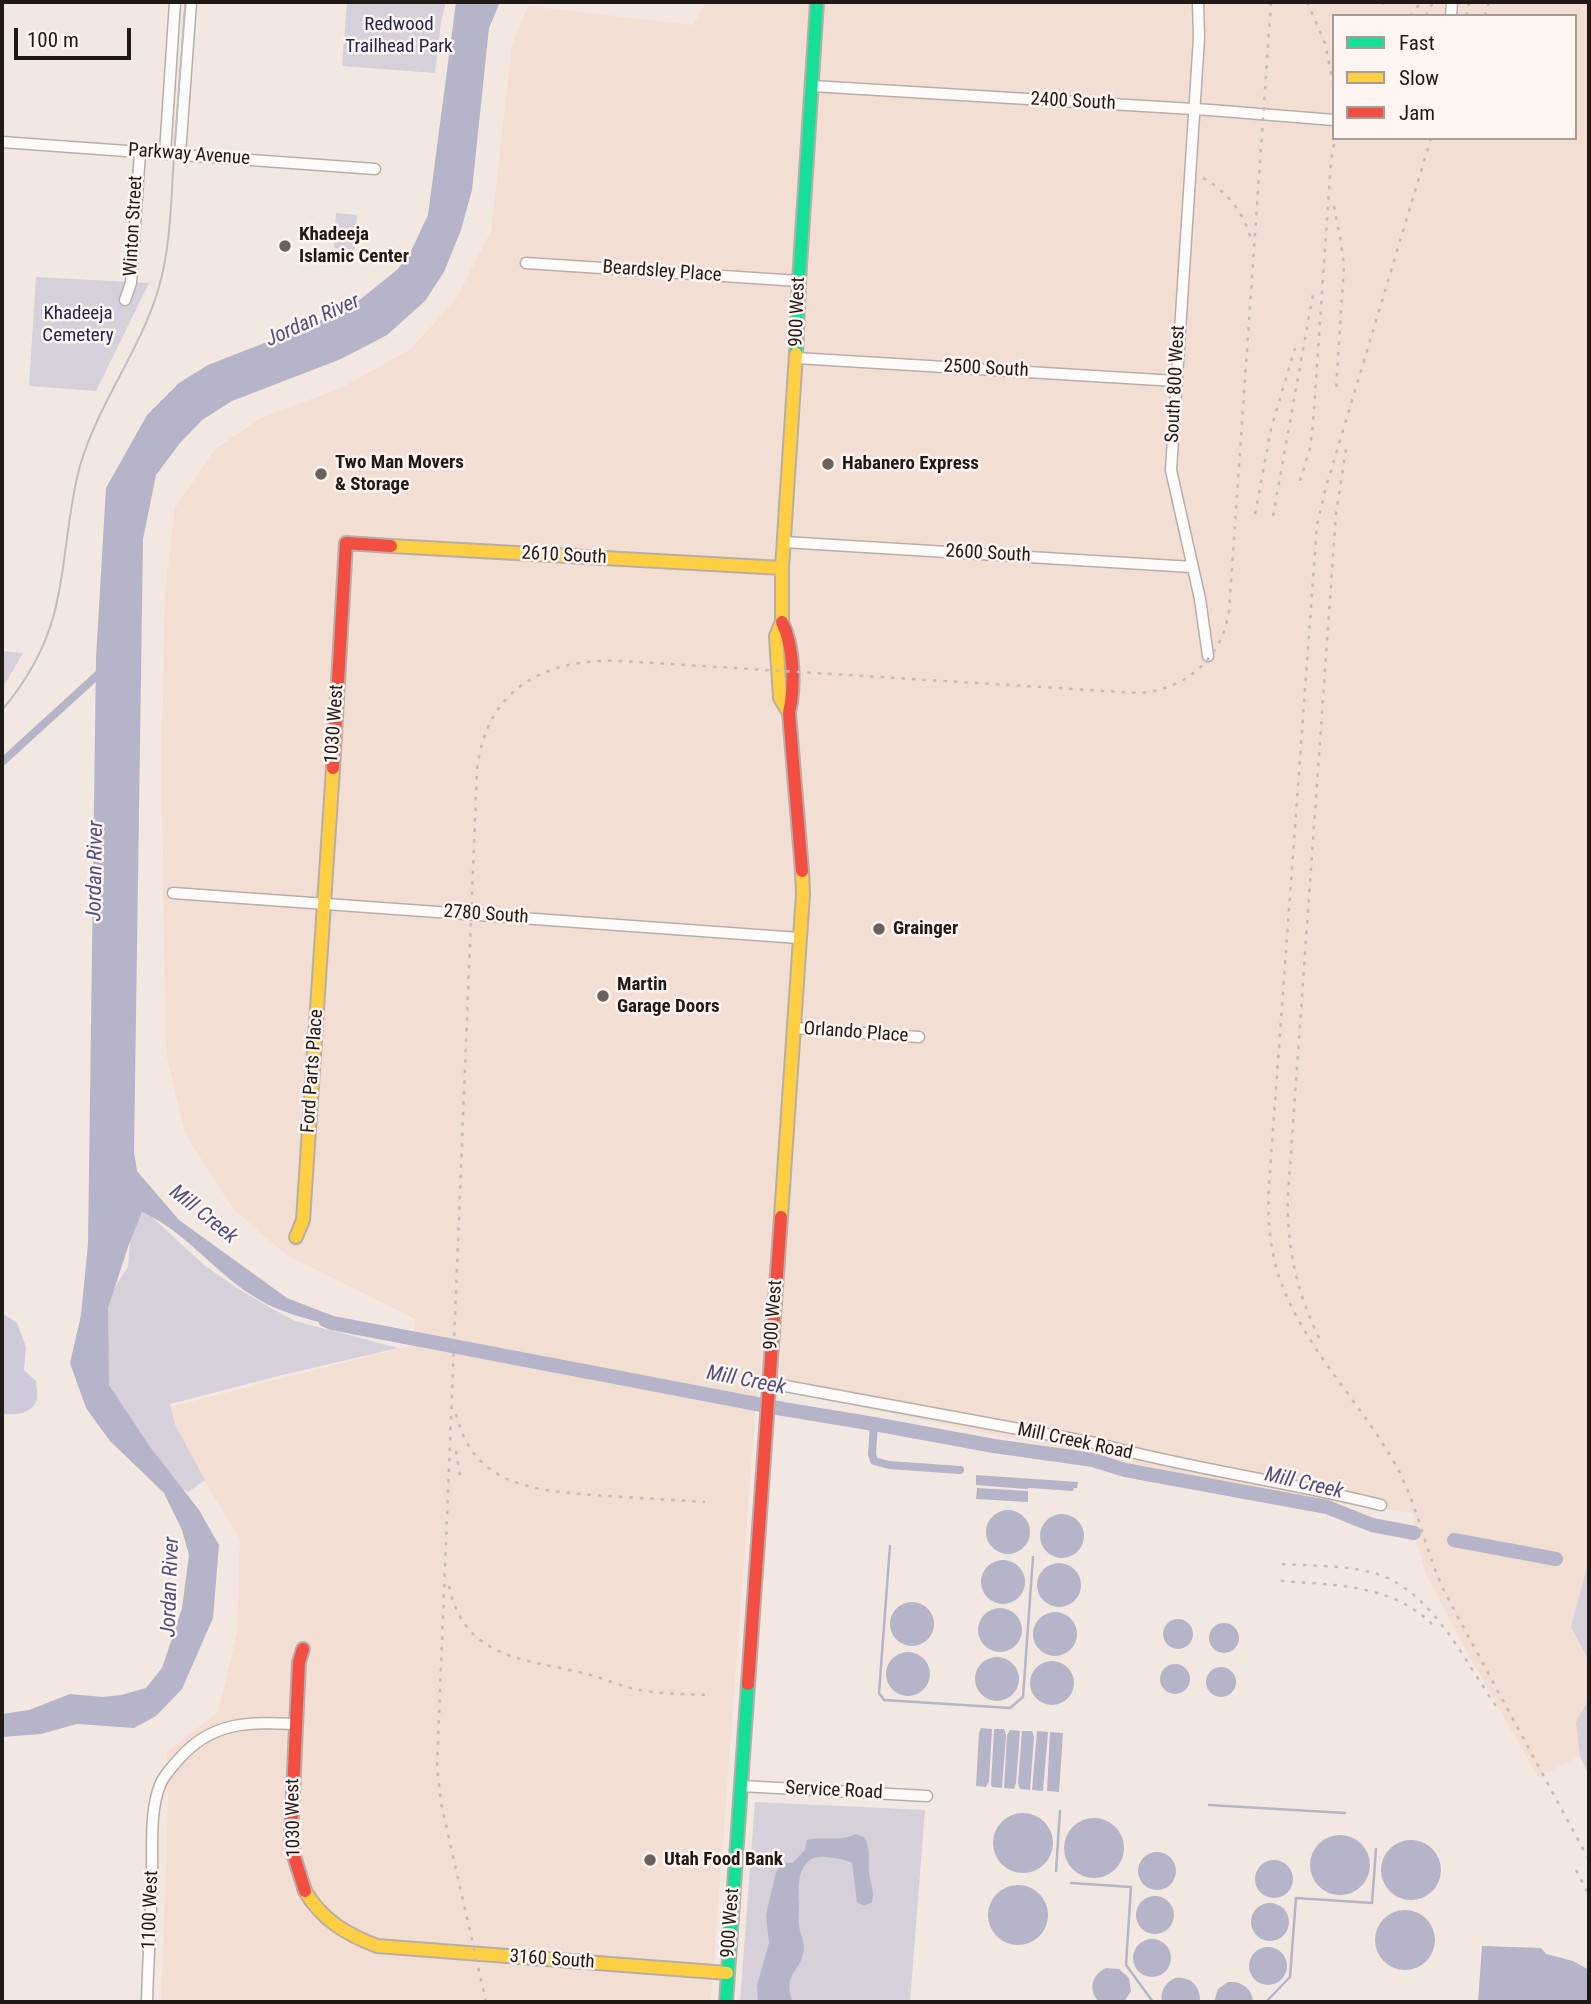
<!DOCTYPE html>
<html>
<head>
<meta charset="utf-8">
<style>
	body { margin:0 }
	#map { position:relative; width:1591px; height:2004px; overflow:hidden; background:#f3e7e1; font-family:"Roboto Condensed",sans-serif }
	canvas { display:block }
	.frame { position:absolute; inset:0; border:4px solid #211916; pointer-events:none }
	.legend { position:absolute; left:1332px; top:14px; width:245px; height:126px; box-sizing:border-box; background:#fef4f0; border:2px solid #a69c99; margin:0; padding:9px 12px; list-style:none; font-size:21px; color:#211916 }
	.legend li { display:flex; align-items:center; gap:14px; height:35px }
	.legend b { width:35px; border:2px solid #a69c99 }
	.scale { position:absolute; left:14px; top:28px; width:117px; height:32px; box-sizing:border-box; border:4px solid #211916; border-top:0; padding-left:9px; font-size:21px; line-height:24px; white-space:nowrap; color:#211916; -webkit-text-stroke:5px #fef4f0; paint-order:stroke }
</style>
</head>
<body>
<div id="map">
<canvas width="1591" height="2004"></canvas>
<div class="frame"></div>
<ul class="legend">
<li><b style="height:9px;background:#16e098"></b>Fast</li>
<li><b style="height:9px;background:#ffcf43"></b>Slow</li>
<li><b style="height:9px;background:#f24e42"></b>Jam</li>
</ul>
<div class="scale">100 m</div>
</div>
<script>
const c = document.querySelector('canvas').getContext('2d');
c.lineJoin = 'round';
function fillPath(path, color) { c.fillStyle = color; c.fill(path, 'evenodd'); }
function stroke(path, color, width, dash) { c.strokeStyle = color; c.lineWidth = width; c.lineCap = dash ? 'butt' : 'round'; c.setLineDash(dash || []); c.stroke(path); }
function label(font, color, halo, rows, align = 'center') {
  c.font = font + ' "Roboto Condensed",sans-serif'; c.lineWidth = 5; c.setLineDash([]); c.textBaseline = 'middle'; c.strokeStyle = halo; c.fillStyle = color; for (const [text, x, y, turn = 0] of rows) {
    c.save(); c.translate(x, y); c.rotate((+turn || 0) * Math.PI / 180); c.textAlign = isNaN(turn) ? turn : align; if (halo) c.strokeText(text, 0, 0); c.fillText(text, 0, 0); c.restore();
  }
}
const built = new Path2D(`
	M 706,2 L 1589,2 L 1589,1559 L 1571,1627 L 1589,1661 L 1589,1698 L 1576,1722 L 1580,1756 L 1538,1777 L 1464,1647 L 1426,1574 L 1417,1544 L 1413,1513 L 1302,1498 L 787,1392 L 757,1388 L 711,2002 L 161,2002 L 168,1810 L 167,1752 L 218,1712 L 237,1632 L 240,1539 L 174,1431 L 170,1407 L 413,1345 L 415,1319 L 288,1256 L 234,1210 L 185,1134 L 166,1052 L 164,944 L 161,761 L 165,593 L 175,508 L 215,449 L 261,418 L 341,388 L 411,349 L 456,299 L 491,231 L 512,44 L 528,6 L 693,25 ZM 1334,16 L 1575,16 L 1575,138 L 1334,138 Z`);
const green = new Path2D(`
	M 347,2 L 446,2 L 441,22 L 435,73 L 342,66 Z
	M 336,213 L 357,215 L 355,250 L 334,248 Z
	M 36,277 L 149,283 L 96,391 L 29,386 Z
	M 2,651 L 23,653 L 2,689 Z
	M 141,1207 L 204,1265 L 237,1288 L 269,1307 L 295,1321 L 398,1348 L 282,1375 L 170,1404 L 175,1425 L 205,1480 L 188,1492 L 168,1480 L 115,1406 L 93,1354 L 109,1296 L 128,1267 L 132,1216 Z
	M 1589,1559 L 1589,1661 L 1571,1627 Z
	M 1589,1698 L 1589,1776 L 1580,1756 L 1576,1722 Z
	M 755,1802 L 925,1810 L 910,2002 L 740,2002 Z`);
const forest = new Path2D(`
	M 2,1313 L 17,1323 L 26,1347 L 24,1370 L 36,1381 C 36,1386 38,1394 37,1399 C 32,1415 15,1415 2,1414 Z`);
const water = new Path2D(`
	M 456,2 L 500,2 L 489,28 L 472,190 L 461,230 L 444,272 L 425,301 L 387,335 L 341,359 L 232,401 L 202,420 L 180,443 L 156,475 L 143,539 L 134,1152 L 137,1171 L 179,1220 L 287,1298 L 328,1314 L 344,1328 C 307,1319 276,1313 244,1290 C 210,1266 181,1229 142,1212 L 129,1244 L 108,1308 L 109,1385 L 150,1447 L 199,1510 L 219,1545 L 213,1618 L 182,1689 L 156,1716 L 134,1728 L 77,1724 L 41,1734 L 2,1737 L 2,1714 L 29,1710 L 70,1694 L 103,1697 L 121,1695 L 146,1688 L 162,1668 L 182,1608 L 189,1555 L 182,1530 L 164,1493 L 110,1441 L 86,1408 L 70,1363 L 81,1315 L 88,1244 L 96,658 L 106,488 L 147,415 L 179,383 L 208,365 L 313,324 L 357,302 L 398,269 L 412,249 L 428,215 Z
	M 976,1475 L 1078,1482 L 1077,1488 L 1074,1488 L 1073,1491 L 1030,1488 L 1026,1489 L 976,1485 Z
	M 977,1488 L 1028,1491 L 1028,1502 L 976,1499 Z
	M986 1532a22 22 0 1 1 44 0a22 22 0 1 1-44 0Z
	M1040 1536a22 22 0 1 1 44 0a22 22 0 1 1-44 0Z
	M981 1582a22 22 0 1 1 44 0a22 22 0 1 1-44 0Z
	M1037 1585a22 22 0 1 1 44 0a22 22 0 1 1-44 0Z
	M890 1624a22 22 0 1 1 44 0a22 22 0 1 1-44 0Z
	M978 1630a22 22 0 1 1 44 0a22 22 0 1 1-44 0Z
	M1033 1634a22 22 0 1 1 44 0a22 22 0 1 1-44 0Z
	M1163 1634a15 15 0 1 1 30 0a15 15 0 1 1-30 0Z
	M1209 1638a15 15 0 1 1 30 0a15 15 0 1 1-30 0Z
	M886 1674a22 22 0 1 1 44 0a22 22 0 1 1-44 0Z
	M975 1679a22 22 0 1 1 44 0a22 22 0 1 1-44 0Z
	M1030 1683a22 22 0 1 1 44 0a22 22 0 1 1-44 0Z
	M1160 1679a15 15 0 1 1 30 0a15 15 0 1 1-30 0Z
	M1206 1682a15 15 0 1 1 30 0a15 15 0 1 1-30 0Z
	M 981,1728 L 992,1729 L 989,1781 L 986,1787 L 976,1786 L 979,1733 Z
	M 994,1729 L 1004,1729 L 1006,1735 L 1002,1788 L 992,1787 L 991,1785 Z
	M 1010,1730 L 1020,1731 L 1016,1783 L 1014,1789 L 1004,1788 L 1007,1735 Z
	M 1022,1731 L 1032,1731 L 1034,1737 L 1030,1790 L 1020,1789 L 1018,1783 Z
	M 1037,1731 L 1048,1732 L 1043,1791 L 1032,1790 Z
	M 1050,1732 L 1063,1733 L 1059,1792 L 1047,1791 Z
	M993 1843a30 30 0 1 1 60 0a30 30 0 1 1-60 0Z
	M1064 1848a30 30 0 1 1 60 0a30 30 0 1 1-60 0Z
	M 855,1834 L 864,1837 C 871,1849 868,1860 869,1872 C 870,1883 875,1891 872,1902 L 864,1906 L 857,1902 L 852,1863 C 844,1859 834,1858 826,1857 C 797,1854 798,1884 799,1905 C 799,1912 798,1919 799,1926 C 800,1933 804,1940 804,1947 C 803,1972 781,1973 793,2002 L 758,2002 L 757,1985 L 769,1943 L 766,1915 L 776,1872 C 780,1866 783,1862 792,1863 L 805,1850 L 807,1840 C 826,1835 838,1843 855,1834 Z
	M1310 1865a30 30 0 1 1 60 0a30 30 0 1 1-60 0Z
	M1381 1870a30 30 0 1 1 60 0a30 30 0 1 1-60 0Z
	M1138 1871a19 19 0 1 1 38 0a19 19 0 1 1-38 0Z
	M1255 1879a19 19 0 1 1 38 0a19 19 0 1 1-38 0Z
	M988 1915a30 30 0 1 1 60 0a30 30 0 1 1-60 0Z
	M1136 1915a19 19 0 1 1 38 0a19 19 0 1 1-38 0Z
	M1251 1922a19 19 0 1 1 38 0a19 19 0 1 1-38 0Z
	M1375 1940a30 30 0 1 1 60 0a30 30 0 1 1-60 0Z
	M1133 1958a19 19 0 1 1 38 0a19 19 0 1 1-38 0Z
	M 1482,1946 L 1541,1948 L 1546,1954 L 1573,1961 L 1589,1970 L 1589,2002 L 1478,2002 Z
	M1249 1966a19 19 0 1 1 38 0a19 19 0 1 1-38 0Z
	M 1106,1968 L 1119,1969 L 1129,1978 L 1131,1991 L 1124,2002 L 1099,2002 C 1088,1990 1091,1975 1106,1968 Z
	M 1175,1978 C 1191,1976 1201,1987 1200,2002 L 1162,2002 C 1160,1991 1165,1983 1175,1978 Z
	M 1228,1982 C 1242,1981 1252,1988 1253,2002 L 1214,2002 L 1218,1989 Z`);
const stream = new Path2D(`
	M 890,1546 L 879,1693 L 884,1700 L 1010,1708 L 1023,1697 L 1033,1557
	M 1209,1805 L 1345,1813
	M 1056,1871 L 1060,1811
	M 1071,1883 L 1131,1887 L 1126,1965 L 1153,2002
	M 1266,2002 L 1290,1977 L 1296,1898 L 1372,1903 L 1376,1849`);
const canal = new Path2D(`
	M 2,762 L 103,670
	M 874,1424 L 872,1454 L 874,1461 L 889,1465 L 960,1470`);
const river = new Path2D(`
	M 325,1320 L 332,1323 L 783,1409 L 874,1424 L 994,1446 L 1093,1460 L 1125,1470 L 1327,1507 L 1372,1525 L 1414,1533
	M 1454,1540 L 1556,1559`);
const street = new Path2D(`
	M 1198,2 L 1199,38 L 1171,470 L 1200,599 L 1208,656
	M 1451,16 L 1452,2
	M 812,86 L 1210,110 L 1334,120
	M 2,142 L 375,169
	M 165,153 L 175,2
	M 180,154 L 191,2
	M 526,263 L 799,281
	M 125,300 L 131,283 L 140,152
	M 796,358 L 1176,381
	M 784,542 L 1192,567
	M 173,893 L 799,938
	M 793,1028 L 919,1037
	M 769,1383 L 1095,1443 C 1190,1469 1286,1481 1381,1505
	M 741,1786 L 927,1796
	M 147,2002 C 148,1961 151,1921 152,1880 C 153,1850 149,1813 160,1785 C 164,1775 172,1767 179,1759 C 212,1721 249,1722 296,1724`);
const fast = new Path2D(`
	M 796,354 L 799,281 L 817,2
	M 726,2002 L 748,1684`);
const slow = new Path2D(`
	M 391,546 L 782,568
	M 789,713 L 780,698 L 776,636 L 782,622 L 782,568 L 796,354
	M 781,1217 L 803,894 L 802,871
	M 296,1237 L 303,1220 L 333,768
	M 305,1891 C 322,1920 346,1934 377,1946 L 727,1973`);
const jam = new Path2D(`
	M 782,622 C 794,646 795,687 789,713 L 802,871
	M 333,768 L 346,543 L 391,546
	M 303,1649 L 299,1662 L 291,1835 L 294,1856 L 305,1891
	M 748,1684 L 781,1217`);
const tram = new Path2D(`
	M 2,710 C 25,683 43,652 53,618 C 67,568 66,516 80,466 C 98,403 141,350 159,287 C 171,245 171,199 174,155 C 178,104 181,53 186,2`);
const rail = new Path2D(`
	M 1307,2 L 1325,43 L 1334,88
	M 1381,2 L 1387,6
	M 1410,16 L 1421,2
	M 1426,16 L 1433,2
	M 1466,16 L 1469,2
	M 1485,16 L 1489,2
	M 1431,138 L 1326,487 L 1317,525 L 1269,1185 C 1267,1221 1270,1256 1284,1290 C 1309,1352 1361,1404 1394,1462 C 1413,1495 1421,1531 1434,1567 C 1439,1580 1445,1593 1452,1606 L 1589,1860
	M 1203,178 C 1228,192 1243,212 1251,239
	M 1334,206 L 1341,243 L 1344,266 L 1336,391
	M 1300,481 L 1310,448 L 1313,424 L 1331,161 L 1335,138
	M 1255,514 L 1271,429 L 1295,348
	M 1273,516 L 1314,289
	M 1319,1338 C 1297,1292 1286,1246 1288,1195 L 1336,514 L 1346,449
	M 456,1414 C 474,1491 544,1491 608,1496 C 641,1498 673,1500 705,1502
	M 456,1451 L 461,1482
	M 1282,1564 C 1312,1566 1345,1565 1374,1573 C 1431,1589 1464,1660 1496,1706
	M 1281,1581 C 1334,1585 1391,1584 1432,1624
	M 449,1586 C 464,1659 525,1659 583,1673 C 601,1677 617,1685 635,1689 C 657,1694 682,1694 705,1695
	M 1576,1870 L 1589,1895
	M 486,2002 L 441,1803 L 437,1766 L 477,770 C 486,688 545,658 621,661 L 1138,693 C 1185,690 1222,659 1229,611 L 1271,2`);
const markers = [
	[285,246,7,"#6a615d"],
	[828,464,7,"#6a615d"],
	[321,474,7,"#6a615d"],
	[879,929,7,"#6a615d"],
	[603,996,7,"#6a615d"],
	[650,1860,7,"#6a615d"]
];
const parkNames = [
	["Redwood",399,25],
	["Trailhead Park",399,47],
	["Khadeeja",78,314],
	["Cemetery",78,336]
];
const streetNames = [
	["2400 South",1073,102,3],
	["Parkway Avenue",189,155,4],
	["Winton Street",134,226,-87],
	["Beardsley Place",662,272,4],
	["900 West",798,312,-88],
	["2500 South",986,369,3],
	["South 800 West",1176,384,-87],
	["2600 South",988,554,3],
	["2610 South",564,556,3],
	["1030 West",335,724,-86],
	["2780 South",486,915,4],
	["Orlando Place",856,1033,4],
	["Ford Parts Place",313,1071,-86],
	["900 West",774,1315,-86],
	["Mill Creek Road",1075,1442,12],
	["Service Road",834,1791,3],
	["1030 West",294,1818,-91],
	["1100 West",151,1910,-88],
	["900 West",731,1923,-86],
	["3160 South",552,1960,4]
];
const poiNames = [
	["Khadeeja",299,235],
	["Islamic Center",299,257],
	["Two Man Movers",335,463],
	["& Storage",335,485],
	["Habanero Express",842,464],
	["Grainger",893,929],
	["Martin",617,985],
	["Garage Doors",617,1007],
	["Utah Food Bank",664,1860]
];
const waterNames = [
	["Jordan River",313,321,-24],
	["Jordan River",96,871,-89],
	["Mill Creek",203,1215,39],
	["Mill Creek",746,1381,11],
	["Mill Creek",1304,1484,13],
	["Jordan River",171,1587,-88]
];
fillPath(built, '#f3ded3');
fillPath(green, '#d5d0d9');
fillPath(forest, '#cecad9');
fillPath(water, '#b6b4c8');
stroke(stream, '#b6b4c8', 2.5);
stroke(canal, '#b6b4c8', 8);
stroke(river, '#b6b4c8', 14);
stroke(street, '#b8aea9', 13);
stroke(fast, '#b8aea9', 16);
stroke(slow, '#b8aea9', 16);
stroke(jam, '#b8aea9', 16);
stroke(street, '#fdfbfa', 10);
stroke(fast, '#16e098', 12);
stroke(slow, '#ffcf43', 12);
stroke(jam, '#f24e42', 12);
stroke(tram, '#c0bdbc', 2);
stroke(rail, '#c0bdbc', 2.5, [3.5, 7]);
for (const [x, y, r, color] of markers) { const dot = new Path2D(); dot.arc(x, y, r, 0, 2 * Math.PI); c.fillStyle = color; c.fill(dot); stroke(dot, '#fef4f0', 2.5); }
label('19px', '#25244f', '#fef4f0', parkNames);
label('19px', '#211916', '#fef4f0', streetNames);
label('bold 19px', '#211916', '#fef4f0', poiNames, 'left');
label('italic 21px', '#4e4f7e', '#fef4f0', waterNames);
</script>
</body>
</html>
